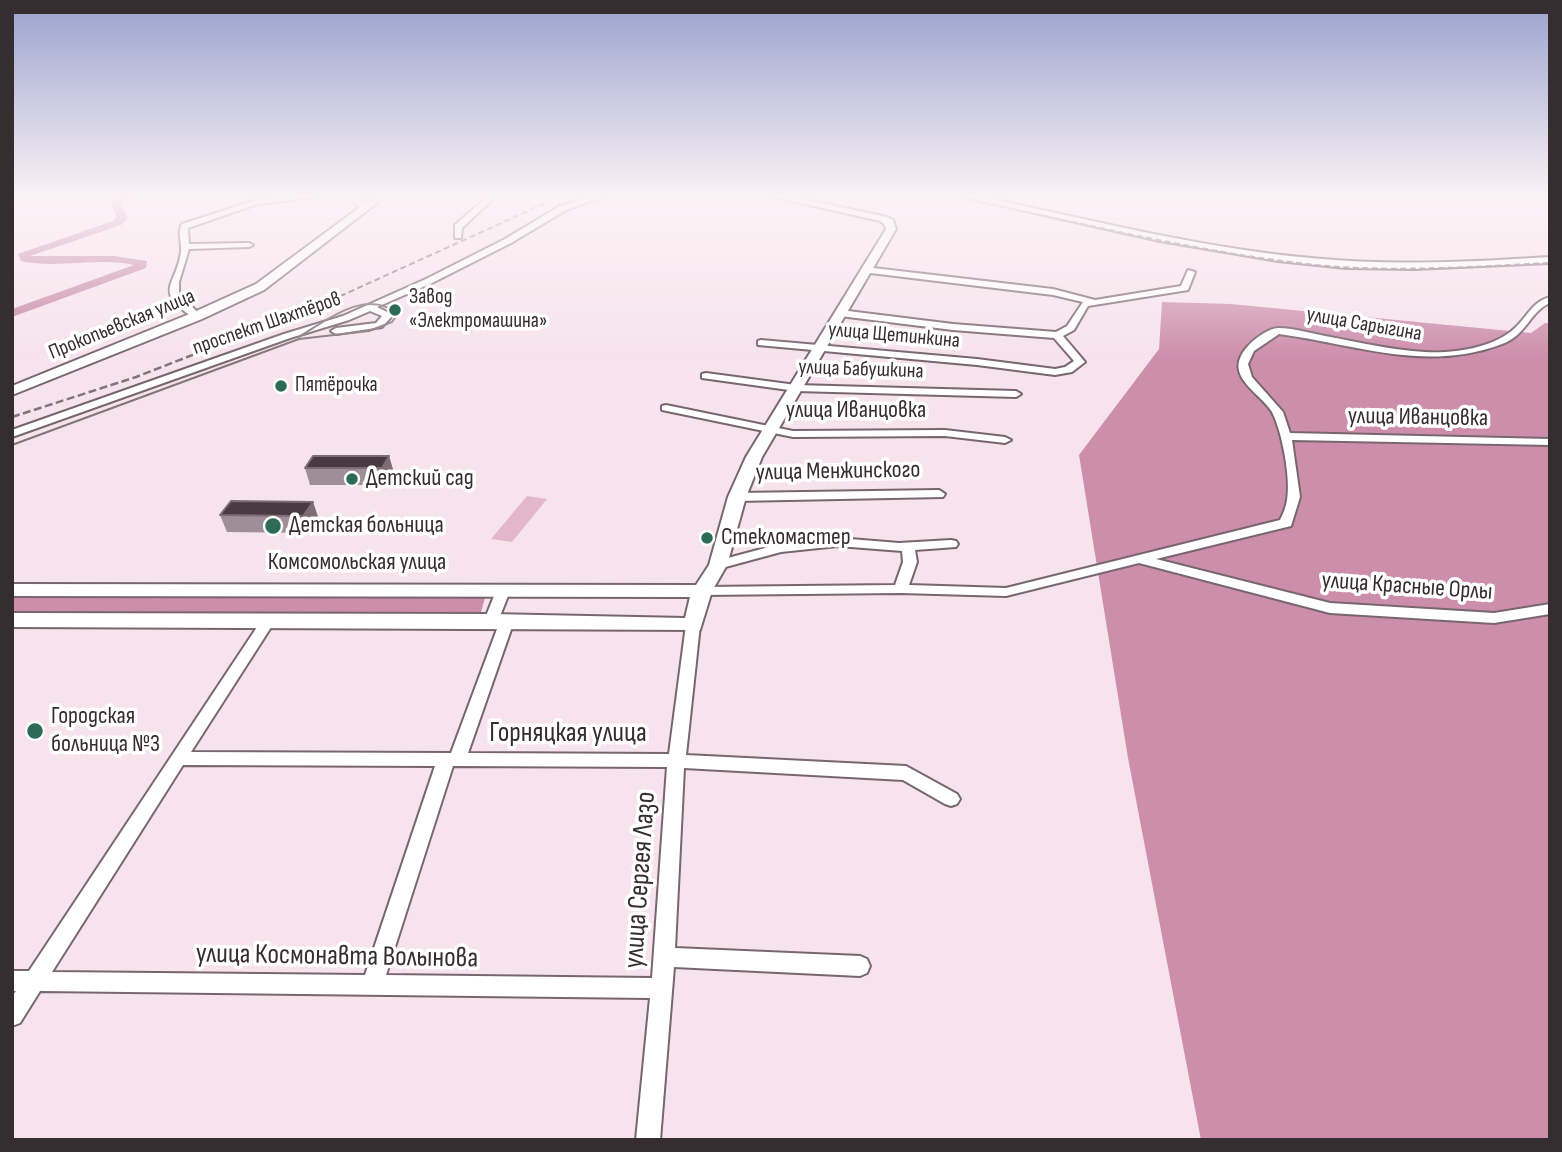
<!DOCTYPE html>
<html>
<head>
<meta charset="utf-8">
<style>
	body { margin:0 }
	#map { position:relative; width:1562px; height:1152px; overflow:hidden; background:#f7e3ec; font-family:"Sofia Sans Condensed",sans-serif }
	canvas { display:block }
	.frame { position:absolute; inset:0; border:14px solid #352d30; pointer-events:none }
</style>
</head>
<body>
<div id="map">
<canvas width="1562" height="1152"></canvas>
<div class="frame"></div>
</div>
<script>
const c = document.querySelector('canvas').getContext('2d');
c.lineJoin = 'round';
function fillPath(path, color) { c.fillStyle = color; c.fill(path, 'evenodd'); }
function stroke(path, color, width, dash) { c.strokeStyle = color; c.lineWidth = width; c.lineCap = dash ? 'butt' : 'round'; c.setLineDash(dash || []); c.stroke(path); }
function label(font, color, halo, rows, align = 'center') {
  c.font = font + ' "Sofia Sans Condensed",sans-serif'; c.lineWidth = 7; c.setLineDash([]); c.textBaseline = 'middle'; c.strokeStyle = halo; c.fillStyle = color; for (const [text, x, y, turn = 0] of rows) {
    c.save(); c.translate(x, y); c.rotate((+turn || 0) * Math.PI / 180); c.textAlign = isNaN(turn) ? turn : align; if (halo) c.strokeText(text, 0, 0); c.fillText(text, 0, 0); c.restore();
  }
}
const green = new Path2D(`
	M 527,496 L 547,499 L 512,542 L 491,539 Z`);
const forest = new Path2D(`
	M 1162,302 L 1231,304 L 1531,333 L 1545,323 L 1550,323 L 1550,1140 L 1201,1140 L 1128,758 L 1079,455 L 1159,349 Z
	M 487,591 L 479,619 L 12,616 L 12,594 Z`);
const river = new Path2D(`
	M 124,196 L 138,196 L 121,203 L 128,218 L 121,225 L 30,256 L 114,256 L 147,261 L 146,268 L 12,317 L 12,309 L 134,265 C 97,257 58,269 21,261 L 18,254 L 113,221 L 117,217 L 110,202 Z`);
const minor = new Path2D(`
	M 298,196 L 323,196 L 257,204 L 188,228 L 189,244 L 249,243 L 253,245 L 249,247 L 189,249 L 179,282 L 179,295 L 202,316 L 194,318 C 152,290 176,287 181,252 C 182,241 177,234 182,224 L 256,200 Z
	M 345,196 L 354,196 L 370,207 L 363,209 Z
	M 488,196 L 496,196 L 462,228 L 461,238 L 455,238 L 455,225 Z
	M 594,196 L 605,196 L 566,210 L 511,243 L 432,283 L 377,307 L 393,315 L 382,327 L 336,334 L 331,331 L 336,328 L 376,323 L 382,316 L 370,311 L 349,320 L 290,338 L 12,437 L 12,430 L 284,334 L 343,316 L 426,279 L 505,239 L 560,206 Z
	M 865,267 L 1053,289 L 1095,300 L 1181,286 L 1188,270 L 1195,272 L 1188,290 L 1088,306 L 1074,330 L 1063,336 L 1085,362 L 1072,372 L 1055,375 L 977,365 L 758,345 L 758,341 L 761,340 L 977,359 L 1055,369 L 1065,367 L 1074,361 L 1054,338 L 953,330 L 840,316 L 835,313 L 840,310 L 953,324 L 1056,332 L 1067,326 L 1083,302 L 1053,295 L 862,272 L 862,268 Z
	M 1550,297 L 1550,303 C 1530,311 1527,335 1502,344 C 1426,373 1355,344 1279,334 L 1254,351 L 1248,364 L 1252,377 L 1283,412 L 1290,433 L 1550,439 L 1550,445 L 1292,440 L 1300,497 L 1291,526 L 1156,559 L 1330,603 L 1494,613 L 1550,604 L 1550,614 L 1494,623 L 1330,613 L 1139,563 L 1006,596 L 901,593 L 702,595 L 695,591 L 702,587 L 895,585 L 903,562 L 902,551 L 838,546 L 781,552 L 718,569 L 711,565 L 713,562 L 780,544 L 838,538 L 899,543 L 951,540 L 956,541 L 958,544 L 956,547 L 915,550 L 917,562 L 909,585 L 1006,588 L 1280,520 C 1283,514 1286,507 1287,500 C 1291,479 1282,431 1272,412 C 1262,395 1229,379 1241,356 C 1246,345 1265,329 1278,328 C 1293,328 1310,333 1325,336 C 1358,342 1391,350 1425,352 C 1452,354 1494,348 1515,328 C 1528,316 1532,302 1550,297 Z
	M 706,373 L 796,385 L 1016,391 L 1021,394 L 1016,397 L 796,391 L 702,378 L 702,374 Z
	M 666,405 L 793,431 L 945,430 L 1005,437 L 1011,440 L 1005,443 L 945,436 L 793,437 L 662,410 L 662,406 Z
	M 939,490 L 945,494 L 943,497 L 737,501 L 731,497 L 737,493 Z
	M 503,587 L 510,591 L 498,621 L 496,624 L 486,624 L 484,621 L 496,591 Z
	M 268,616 L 275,621 L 191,752 L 451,753 L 500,621 L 507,616 L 514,621 L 468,753 L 669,754 L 686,625 L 693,620 L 700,625 L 686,755 L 906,766 L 957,794 L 960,799 L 957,804 L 951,806 L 945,804 L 903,780 L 684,768 L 675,948 L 860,956 L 867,959 L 870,966 L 867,973 L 860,976 L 674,967 L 660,1140 L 636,1140 L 650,998 L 40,991 L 20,1023 L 12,1026 L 12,996 L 16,991 L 12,991 L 12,971 L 29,971 L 263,618 ZM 183,765 L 435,766 L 365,975 L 52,972 ZM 453,766 L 667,767 L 652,978 L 386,975 Z`);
const major = new Path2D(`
	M 375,196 L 386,196 L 264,290 L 202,319 L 12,395 L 12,386 L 192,313 L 256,284 Z
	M 770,196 L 788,196 L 887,217 L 893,220 L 896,229 L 762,457 L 746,497 L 727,565 L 712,591 L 700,630 L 12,627 L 12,613 L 491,614 L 685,618 L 690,597 L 12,596 L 12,584 L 696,585 L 709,565 L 728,497 L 746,457 L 886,229 L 884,224 L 880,221 Z
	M 959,196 L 978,196 C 1088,219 1199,248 1311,258 C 1391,266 1470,262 1550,257 L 1550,263 L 1414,269 L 1346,268 L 1278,261 L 1160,241 Z`);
const tram = new Path2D(`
	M 12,445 L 299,339 L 369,331 L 392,322 L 398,314 C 366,288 328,319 299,337`);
const railFar1 = new Path2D(`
	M 951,196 C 1069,220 1186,250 1306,264 C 1387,273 1469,267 1550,263
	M 314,308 L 561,196`);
const rail = new Path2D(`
	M 12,417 L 136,377 L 318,306`);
const wall = new Path2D(`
	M 389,456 L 394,473 L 387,485 L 310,485 L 305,468 Z
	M 313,502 L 319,520 L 309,533 L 227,532 L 220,515 Z`);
const shadedWall = new Path2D(`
	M 389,456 L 394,473 L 387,485 L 382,468 Z
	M 313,502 L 319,520 L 309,533 L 303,516 Z`);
const building = new Path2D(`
	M 313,456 L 389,456 L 382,468 L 305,468 Z
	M 231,501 L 313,502 L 303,516 L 220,515 Z`);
const markers = [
	[395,310,7,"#2d6b57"],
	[281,386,7,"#2d6b57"],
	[352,479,7,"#2d6b57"],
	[273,526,9,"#2d6b57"],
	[707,538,7,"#2d6b57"],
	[35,731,9,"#2d6b57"]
];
const farPoinames = [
	["Завод",409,298],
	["«Электромашина»",409,322],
	["Пятёрочка",295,386]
];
const farStreetnames = [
	["проспект Шахтёров",267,324,-19],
	["Прокопьевская улица",122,325,-22],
	["улица Сарыгина",1364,325,10],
	["улица Щетинкина",894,336,5],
	["улица Бабушкина",861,370,2]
];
const streetNames = [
	["улица Иванцовка",856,411],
	["улица Иванцовка",1418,418,1],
	["улица Менжинского",838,472,-1],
	["Комсомольская улица",357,563],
	["улица Красные Орлы",1407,587,4]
];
const poiNames = [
	["Детский сад",366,479],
	["Детская больница",289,526],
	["Стекломастер",721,538],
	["Городская",51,717],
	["больница №3",51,745]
];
const nearStreetnames = [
	["Горняцкая улица",568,734],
	["улица Сергея Лазо",641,880,-86],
	["улица Космонавта Волынова",337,957,1]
];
fillPath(green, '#e3b6cb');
fillPath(forest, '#cd8eac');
fillPath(river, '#c587a4');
stroke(minor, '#78666e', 4);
stroke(major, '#78666e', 4);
fillPath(minor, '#fff');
fillPath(major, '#fff');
stroke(tram, '#82757a', 2);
stroke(railFar1, '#82757a', 2, [6, 3.5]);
stroke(rail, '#82757a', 2.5, [8, 3.5]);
fillPath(wall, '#a08e96');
fillPath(shadedWall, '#7d6c74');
fillPath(building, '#493940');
stroke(building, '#7d6c74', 2);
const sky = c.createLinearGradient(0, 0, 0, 357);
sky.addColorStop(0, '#9aa2cd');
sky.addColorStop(0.55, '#fbf2f6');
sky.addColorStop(1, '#fbf2f600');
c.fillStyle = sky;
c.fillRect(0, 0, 1562, 357);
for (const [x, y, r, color] of markers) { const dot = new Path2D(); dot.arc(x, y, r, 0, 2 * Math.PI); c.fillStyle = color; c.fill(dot); stroke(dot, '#fff', 2.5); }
label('21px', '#352d30', '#fff', farPoinames, 'left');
label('21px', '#352d30', '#fff', farStreetnames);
label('24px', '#352d30', '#fff', streetNames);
label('24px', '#352d30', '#fff', poiNames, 'left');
label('28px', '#352d30', '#fff', nearStreetnames);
</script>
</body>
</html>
